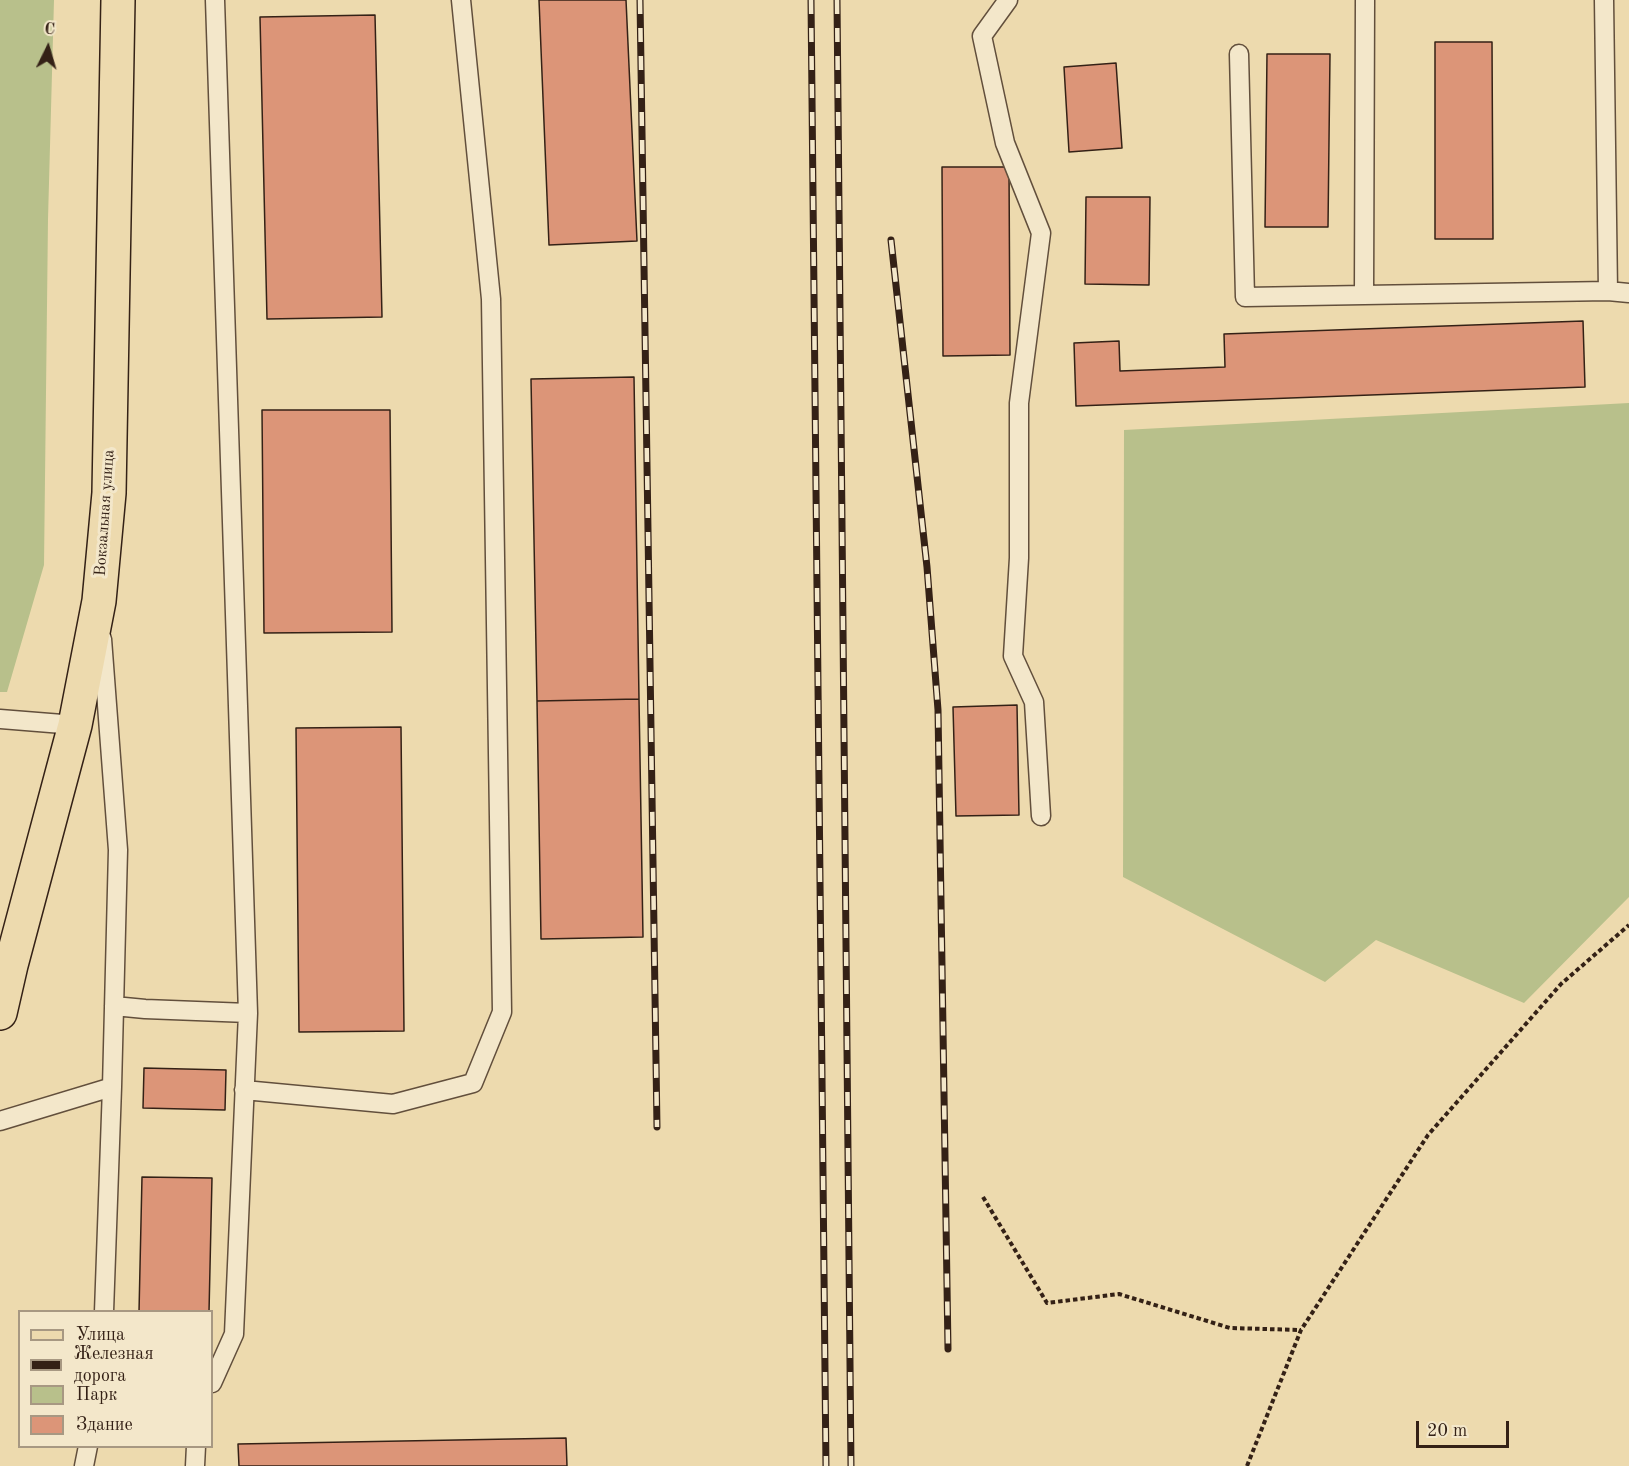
<!DOCTYPE html>
<html>
<head>
<meta charset="utf-8">
<style>
	body { margin:0 }
	#map { position:relative; width:1629px; height:1466px; overflow:hidden; background:#eddaae; font-family:"Old Standard TT",serif }
	canvas { display:block }
	.legend { position:absolute; left:18px; top:1310px; width:195px; height:138px; box-sizing:border-box; background:#f3e7ca; border:2px solid #a79882; margin:0; padding:8px 10px; list-style:none; font-size:18px; color:#342116 }
	.legend li { display:flex; align-items:center; gap:12px; height:30px }
	.legend b { width:30px; border:2px solid #a79882 }
	.north { position:absolute; left:18px; top:18px; width:60px; height:60px; -webkit-text-stroke:4px #f3e7ca; paint-order:stroke; rotate:5deg; font-size:16px; font-weight:700; line-height:24px; text-align:center; color:#342116 }
	.north::after { content:''; display:block; margin:auto; width:21px; height:27px; background:#342116; clip-path:polygon(50% 0,100% 100%,50% 72%,0 100%) }
	.scale { position:absolute; left:1416px; top:1421px; width:93px; height:27px; box-sizing:border-box; border:3px solid #342116; border-top:0; padding-left:8px; font-size:18px; line-height:21px; white-space:nowrap; color:#342116; -webkit-text-stroke:4px #f3e7ca; paint-order:stroke }
</style>
</head>
<body>
<div id="map">
<canvas width="1629" height="1466"></canvas>
<ul class="legend">
<li><b style="height:8px;background:#eddaae"></b>Улица</li>
<li><b style="height:8px;background:#342116"></b>Железная дорога</li>
<li><b style="height:16px;background:#b8c08b"></b>Парк</li>
<li><b style="height:16px;background:#dc9578"></b>Здание</li>
</ul>
<div class="north">С</div>
<div class="scale">20 m</div>
</div>
<script>
const c = document.querySelector('canvas').getContext('2d');
c.lineJoin = 'round';
function fillPath(path, color) { c.fillStyle = color; c.fill(path, 'evenodd'); }
function stroke(path, color, width, dash) { c.strokeStyle = color; c.lineWidth = width; c.lineCap = dash ? 'butt' : 'round'; c.setLineDash(dash || []); c.stroke(path); }
function label(font, color, halo, rows, align = 'center') {
  c.font = font + ' "Old Standard TT",serif'; c.lineWidth = 6; c.setLineDash([]); c.textBaseline = 'middle'; c.strokeStyle = halo; c.fillStyle = color; for (const [text, x, y, turn = 0] of rows) {
    c.save(); c.translate(x, y); c.rotate((+turn || 0) * Math.PI / 180); c.textAlign = isNaN(turn) ? turn : align; if (halo) c.strokeText(text, 0, 0); c.fillText(text, 0, 0); c.restore();
  }
}
const green = new Path2D(`
	M 0,0 L 54,0 L 48,219 L 44,565 L 7,692 L 0,692 Z
	M 1629,403 L 1629,897 L 1524,1003 L 1376,940 L 1325,982 L 1123,877 L 1124,430 Z`);
const building = new Path2D(`
	M 539,0 L 626,0 L 637,241 L 549,245 Z
	M 375,15 L 382,317 L 267,319 L 260,17 Z
	M 1435,42 L 1492,42 L 1493,239 L 1435,239 Z
	M 1267,54 L 1330,54 L 1328,227 L 1265,227 Z
	M 1116,63 L 1122,148 L 1069,152 L 1064,67 Z
	M 942,167 L 1009,167 L 1010,355 L 943,356 Z
	M 1086,197 L 1150,197 L 1149,285 L 1085,284 Z
	M 1583,321 L 1585,387 L 1076,406 L 1074,343 L 1119,341 L 1120,371 L 1225,367 L 1224,334 Z
	M 634,377 L 639,699 L 537,701 L 531,379 Z
	M 262,410 L 390,410 L 392,632 L 264,633 Z
	M 639,699 L 643,937 L 541,939 L 537,701 Z
	M 1017,705 L 1019,815 L 956,816 L 953,707 Z
	M 401,727 L 404,1031 L 299,1032 L 296,728 Z
	M 144,1068 L 226,1070 L 225,1110 L 143,1108 Z
	M 142,1177 L 212,1178 L 209,1312 L 139,1312 Z
	M 566,1438 L 567,1466 L 239,1466 L 238,1444 Z`);
const path = new Path2D(`
	M 983,1197 L 1047,1303 L 1119,1294 L 1230,1328 L 1301,1330
	M 1247,1466 L 1301,1330 L 1428,1135 L 1561,984 L 1629,925`);
const service = new Path2D(`
	M 1008,0 L 982,36 L 1005,143 L 1041,233 L 1019,403 L 1019,558 L 1013,656 L 1034,702 L 1041,816
	M 1365,0 L 1364,295 L 1608,291
	M 1604,0 L 1608,291 L 1629,293
	M 1239,54 L 1245,297 L 1364,295
	M 102,639 L 118,850 L 112,1087 L 104,1312
	M 0,719 L 75,725
	M 114,1006 L 145,1009 L 248,1013
	M 244,1090 L 393,1104 L 473,1083 L 502,1012 L 491,299 L 461,0
	M 0,1121 L 112,1087
	M 212,1383 L 234,1334 L 248,1013 L 215,0
	M 84,1466 L 88,1446
	M 195,1466 L 196,1446`);
const primary = new Path2D(`
	M 0,1013 L 11,965 L 75,725 L 99,601 L 109,493 L 118,0`);
const rail = new Path2D(`
	M 640,0 L 657,1127
	M 811,0 L 826,1466
	M 837,0 L 851,1466
	M 891,240 L 927,567 L 938,710 L 948,1349`);
const streetNames = [
	["Вокзальная улица",105,513,-86]
];
fillPath(green, '#b8c08b');
fillPath(building, '#dc9578');
stroke(building, '#342116', 1.5);
stroke(service, '#624f3c', 21);
stroke(primary, '#342116', 36);
stroke(path, '#342116', 4, [4.5, 3]);
stroke(service, '#f3e7ca', 18);
stroke(primary, '#eddaae', 33);
stroke(rail, '#342116', 7);
stroke(rail, '#f3e7ca', 4.5, [14]);
label('16px', '#342116', '#f3e7ca', streetNames);
</script>
</body>
</html>
